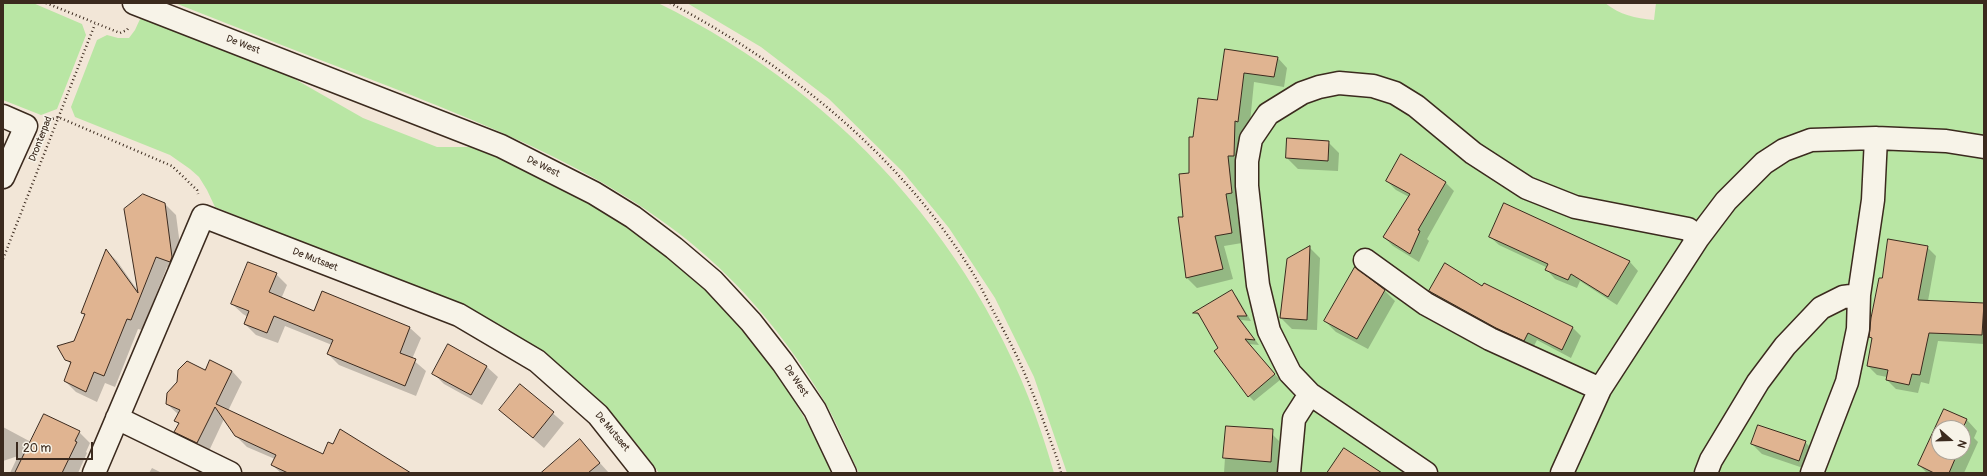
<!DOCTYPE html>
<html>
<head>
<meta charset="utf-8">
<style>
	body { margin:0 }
	#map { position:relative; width:1987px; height:476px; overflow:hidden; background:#f2e6d7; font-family:Pangolin,sans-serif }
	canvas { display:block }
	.frame { position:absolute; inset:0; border:4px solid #3b2a1e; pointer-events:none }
	.north { position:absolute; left:1931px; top:420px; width:40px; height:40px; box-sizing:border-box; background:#f7f3e8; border:1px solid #aca397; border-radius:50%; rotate:110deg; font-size:11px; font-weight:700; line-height:16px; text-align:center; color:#3b2a1e }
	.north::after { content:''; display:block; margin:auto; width:14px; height:18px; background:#3b2a1e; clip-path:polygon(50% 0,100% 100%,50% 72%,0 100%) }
	.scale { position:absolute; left:16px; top:442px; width:77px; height:18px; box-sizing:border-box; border:2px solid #3b2a1e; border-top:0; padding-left:5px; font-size:12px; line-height:14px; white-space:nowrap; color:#3b2a1e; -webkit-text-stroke:3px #f7f3e8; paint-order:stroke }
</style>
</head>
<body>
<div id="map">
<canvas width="1987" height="476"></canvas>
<div class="frame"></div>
<div class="north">N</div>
<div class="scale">20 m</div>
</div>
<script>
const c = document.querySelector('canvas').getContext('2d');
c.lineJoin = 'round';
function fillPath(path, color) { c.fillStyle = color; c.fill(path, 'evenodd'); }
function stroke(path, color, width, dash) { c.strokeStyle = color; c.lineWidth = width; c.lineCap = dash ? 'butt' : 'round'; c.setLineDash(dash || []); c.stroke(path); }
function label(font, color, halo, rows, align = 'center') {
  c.font = font + ' Pangolin,sans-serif'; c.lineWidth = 3; c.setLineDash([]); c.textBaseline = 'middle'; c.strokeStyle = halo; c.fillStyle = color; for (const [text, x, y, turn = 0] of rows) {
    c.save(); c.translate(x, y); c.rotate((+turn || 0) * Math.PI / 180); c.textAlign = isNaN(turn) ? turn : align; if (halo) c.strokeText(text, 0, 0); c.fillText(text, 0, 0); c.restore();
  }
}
const green = new Path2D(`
	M 3,3 L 33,3 L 82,24 L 86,35 L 57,109 L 41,115 L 3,100 Z
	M 175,3 L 658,3 C 851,98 997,265 1054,473 L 859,473 C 847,449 837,422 823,399 C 801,362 775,327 746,295 C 651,190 517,137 388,86 C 317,59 246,31 175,3 Z
	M 687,3 L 1605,3 C 1620,15 1635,18 1654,20 L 1656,3 L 1984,3 L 1984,473 L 1067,473 L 1034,377 L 995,298 L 949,228 L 903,172 L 829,99 L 761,47 ZM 1939,428 L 1963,428 L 1963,452 L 1939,452 Z
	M 141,17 L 286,74 L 363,118 L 437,147 L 470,147 L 501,159 L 565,189 L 631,230 L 669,256 L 701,285 L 733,318 L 760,351 L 791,395 L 820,445 L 831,473 L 659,473 C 605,397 545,346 461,306 L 215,207 L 207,190 L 199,177 L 190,169 L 170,155 L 75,117 L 71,107 L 97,40 L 107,35 L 118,38 L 129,38 L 135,30 Z`);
const shadow = new Path2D(`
	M 1226,50 L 1277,57 L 1287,68 L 1284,87 L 1254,82 L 1242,203 L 1236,204 L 1242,243 L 1224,246 L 1233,279 L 1197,288 L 1187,278 L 1179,218 L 1184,218 L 1193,138 L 1218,101 Z
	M 1328,142 L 1339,153 L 1338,171 L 1298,169 L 1287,158 Z
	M 1387,181 L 1445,182 L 1454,191 L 1427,239 L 1429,241 L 1419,262 L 1393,246 L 1384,237 L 1409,197 L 1396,190 Z
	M 165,204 L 176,215 L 183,268 L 181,272 L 167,267 L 142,330 L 138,329 L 115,387 L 105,383 L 97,402 L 76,392 L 65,381 L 72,365 L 66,359 L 85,316 L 82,312 L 107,251 L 117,261 L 138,291 Z
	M 1505,205 L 1630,262 L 1638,271 L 1617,305 L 1580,281 L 1577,288 L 1555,279 L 1547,270 L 1548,268 L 1499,245 L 1490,237 Z
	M 1309,247 L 1320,258 L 1317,330 L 1292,329 L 1281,318 Z
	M 1927,247 L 1936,256 L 1928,301 L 1984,304 L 1984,344 L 1938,341 L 1929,384 L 1921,382 L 1918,393 L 1896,389 L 1887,380 L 1887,377 L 1877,375 L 1868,366 L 1873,339 L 1870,337 L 1883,279 Z
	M 276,274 L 287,285 L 281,299 L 315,312 L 322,293 L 410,328 L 421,338 L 412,359 L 426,371 L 416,396 L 339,365 L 328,354 L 332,345 L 285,326 L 278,343 L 256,335 L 245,324 L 248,317 L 243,314 L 232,304 Z
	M 1485,284 L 1573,328 L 1581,336 L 1571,358 L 1537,340 L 1533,348 L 1505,336 L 1438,299 L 1430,291 L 1483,287 Z
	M 1384,290 L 1395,301 L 1368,349 L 1336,332 L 1325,321 Z
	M 1232,292 L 1237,297 L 1251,321 L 1241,320 L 1259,345 L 1249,344 L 1280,380 L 1254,401 L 1249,396 L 1202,318 L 1195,313 Z
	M 448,345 L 487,367 L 498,377 L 482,405 L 444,384 L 433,373 Z
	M 232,371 L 242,382 L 228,411 L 323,455 L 406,473 L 281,473 L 272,465 L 275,459 L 247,447 L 236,436 L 224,419 L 208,453 L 186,442 L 175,432 L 179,424 L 176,421 L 179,415 L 167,404 L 206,372 Z
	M 520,385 L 564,423 L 544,448 L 500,410 Z
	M 1945,410 L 1967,420 L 1977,431 L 1974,438 L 1978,442 L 1964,473 L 1927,473 L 1919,465 ZM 1964,424 L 1966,424 L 1963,431 L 1963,452 L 1939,452 L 1939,428 L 1962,428 Z
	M 3,427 L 31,442 L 79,432 L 90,443 L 86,452 L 87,453 L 78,473 L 10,473 L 18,456 L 3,461 Z
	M 1227,427 L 1268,430 L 1279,441 L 1277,473 L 1224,473 Z
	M 580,441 L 609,473 L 544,473 Z
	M 1805,442 L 1815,452 L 1809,470 L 1762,454 L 1752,444 Z
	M 152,468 L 162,473 L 149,473 Z`);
const building = new Path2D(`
	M 1225,49 L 1278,57 L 1274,77 L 1244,73 L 1238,122 L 1235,121 L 1234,156 L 1228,156 L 1232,193 L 1226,194 L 1232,233 L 1215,236 L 1223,269 L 1186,278 L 1178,217 L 1183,217 L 1179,174 L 1189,173 L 1189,137 L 1193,137 L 1198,98 L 1217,100 Z
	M 1287,138 L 1329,141 L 1328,161 L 1286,158 Z
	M 1401,154 L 1446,182 L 1418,230 L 1420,231 L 1410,254 L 1383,237 L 1410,194 L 1386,181 Z
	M 143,194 L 165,203 L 172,257 L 170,262 L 156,257 L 131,320 L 127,319 L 104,376 L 94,372 L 86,392 L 64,381 L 71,362 L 65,360 L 57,346 L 74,341 L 85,314 L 81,313 L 106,249 L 138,293 L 124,209 Z
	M 1504,203 L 1630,261 L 1608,297 L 1571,274 L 1568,280 L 1545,270 L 1548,264 L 1489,237 Z
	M 1888,239 L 1928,246 L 1918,300 L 1984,303 L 1982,335 L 1929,333 L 1920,375 L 1912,374 L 1909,385 L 1886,380 L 1888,370 L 1867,366 L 1872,338 L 1869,337 L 1871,318 L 1879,278 L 1882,278 Z
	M 1310,246 L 1307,320 L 1280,318 L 1287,259 Z
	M 248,262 L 277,273 L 269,292 L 314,311 L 322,291 L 410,327 L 400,353 L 416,359 L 405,386 L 327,354 L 333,340 L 274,316 L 267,333 L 244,324 L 249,311 L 231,304 Z
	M 1445,263 L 1482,286 L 1484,283 L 1573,327 L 1562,350 L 1528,333 L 1524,341 L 1496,328 L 1429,291 Z
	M 1355,267 L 1385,290 L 1357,339 L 1324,321 Z
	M 1232,290 L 1247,316 L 1237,316 L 1255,340 L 1245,339 L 1275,374 L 1248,397 L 1214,351 L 1218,348 L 1198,313 L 1193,313 Z
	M 448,344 L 487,366 L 471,395 L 432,374 Z
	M 210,360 L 232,371 L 216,404 L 323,454 L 328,442 L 333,444 L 340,429 L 411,473 L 288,473 L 271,465 L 276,455 L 235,436 L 215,407 L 197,443 L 174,432 L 179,423 L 174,421 L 180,410 L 166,404 L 167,393 L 177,382 L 178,370 L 187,361 L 205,370 Z
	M 520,384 L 554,412 L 533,438 L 499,410 Z
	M 1944,409 L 1967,419 L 1963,428 L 1968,430 L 1963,441 L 1963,428 L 1939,428 L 1939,452 L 1958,452 L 1949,473 L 1934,473 L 1918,465 Z
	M 44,414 L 80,431 L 75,441 L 77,442 L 62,473 L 15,473 Z
	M 1758,425 L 1806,441 L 1799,461 L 1751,444 Z
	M 1226,426 L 1273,429 L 1271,462 L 1223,458 Z
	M 580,439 L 600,463 L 588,473 L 541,473 Z
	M 1344,448 L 1382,473 L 1327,473 Z`);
const path = new Path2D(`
	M 46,3 L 120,33 L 127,30 L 129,27
	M 670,3 C 788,65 897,153 969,267 C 977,279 983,292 990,305 C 1000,324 1011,343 1020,363 C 1034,394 1046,428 1058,461 L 1061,473
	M 49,120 L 58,117 L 172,166 L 197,190 L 198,194
	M 3,259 L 95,24`);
const minor = new Path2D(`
	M 3,116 L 26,126 L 3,177
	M 1365,260 L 1426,304 L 1490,339 L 1600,389
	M 117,418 L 230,473
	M 94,473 L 203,216 L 459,315 L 537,361 L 598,415 L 644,473
	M 1289,473 L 1294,419 L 1310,394
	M 1426,473 L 1310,394 L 1290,373 L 1269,331 L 1258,285 L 1247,186 L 1247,161 L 1251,139 L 1268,114 L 1302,93 L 1319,87 L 1339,83 L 1373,86 L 1395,93 L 1416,106 L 1473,153 L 1527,188 L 1575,207 L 1688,229 L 1698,238 L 1726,201 L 1764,163 L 1784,150 L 1811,140 L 1876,138 L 1946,141 L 1984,147
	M 1562,473 L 1600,389 L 1698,238
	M 1706,473 L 1711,460 L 1758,382 L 1785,346 L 1821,308 L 1843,297 L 1859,295
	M 1812,473 L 1847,382 L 1858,329 L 1859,295 L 1873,200 L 1876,138`);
const major = new Path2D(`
	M 134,3 L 501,146 L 594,193 L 633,217 L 674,248 L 713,281 L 751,322 L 783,363 L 815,410 L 845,473`);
const streetNames = [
	["De West",243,45,21],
	["Dronterpad",41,139,-69],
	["De West",543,167,26],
	["De Mutsaet",315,260,21],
	["De West",796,381,56],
	["De Mutsaet",612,432,50]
];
fillPath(green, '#b9e6a4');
fillPath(shadow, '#0003');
fillPath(building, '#e0b491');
stroke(building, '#3b2a1e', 1);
stroke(minor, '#3b2a1e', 25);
stroke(major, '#3b2a1e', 25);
stroke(path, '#3b2a1e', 2.5, [1, 3]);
stroke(minor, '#f7f3e8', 22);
stroke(major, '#f7f3e8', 22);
label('10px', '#3b2a1e', '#f7f3e8', streetNames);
</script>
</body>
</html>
